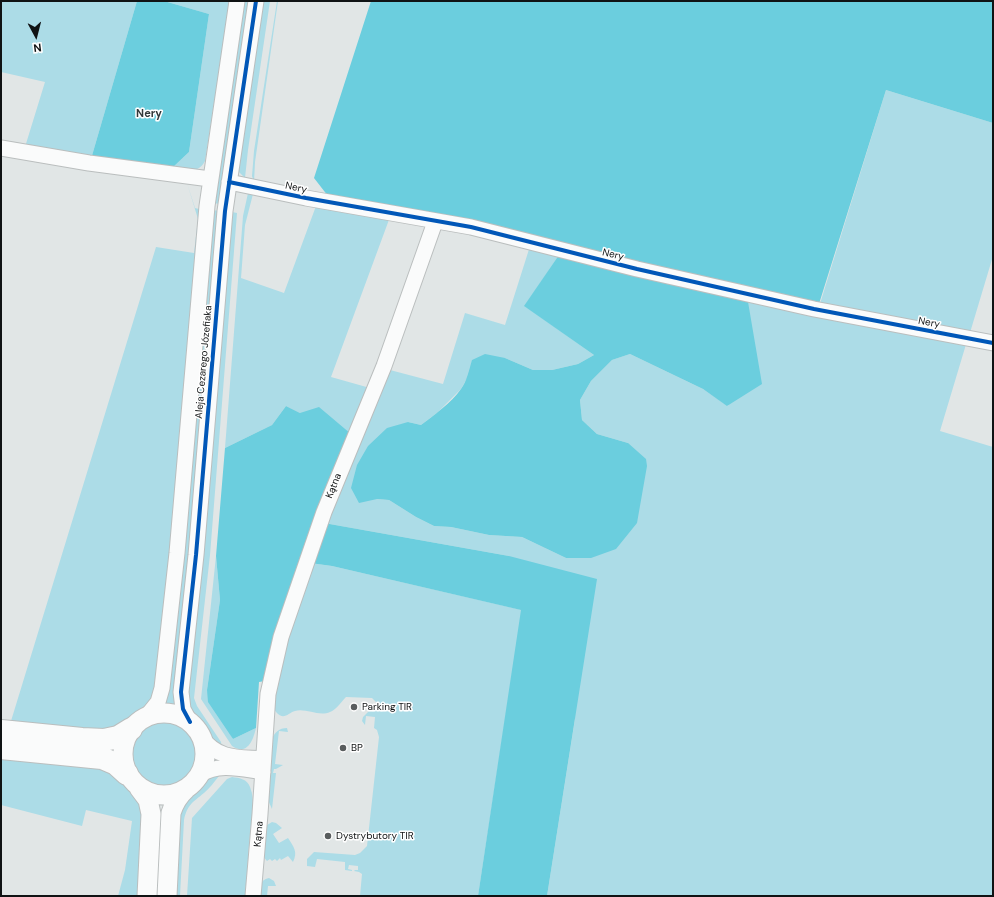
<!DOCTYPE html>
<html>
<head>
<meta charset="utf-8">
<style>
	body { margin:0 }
	#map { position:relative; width:994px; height:897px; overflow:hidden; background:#e1e6e6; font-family:"DM Sans",sans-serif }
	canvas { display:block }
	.frame { position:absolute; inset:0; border:2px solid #101314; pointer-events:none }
	.north { position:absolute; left:16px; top:16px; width:40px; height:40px; -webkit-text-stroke:3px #fff; paint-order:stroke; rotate:173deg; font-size:11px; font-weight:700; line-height:16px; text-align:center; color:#101314 }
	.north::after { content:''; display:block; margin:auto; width:14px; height:18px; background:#101314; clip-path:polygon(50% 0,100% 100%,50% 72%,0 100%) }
</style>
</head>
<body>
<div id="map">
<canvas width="994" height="897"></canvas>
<div class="frame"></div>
<div class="north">N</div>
</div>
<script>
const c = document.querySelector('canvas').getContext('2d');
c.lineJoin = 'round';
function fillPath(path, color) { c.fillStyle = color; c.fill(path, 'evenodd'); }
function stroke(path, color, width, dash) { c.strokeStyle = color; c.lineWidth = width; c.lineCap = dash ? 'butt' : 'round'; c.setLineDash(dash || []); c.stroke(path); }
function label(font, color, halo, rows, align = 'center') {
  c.font = font + ' "DM Sans",sans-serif'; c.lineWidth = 3; c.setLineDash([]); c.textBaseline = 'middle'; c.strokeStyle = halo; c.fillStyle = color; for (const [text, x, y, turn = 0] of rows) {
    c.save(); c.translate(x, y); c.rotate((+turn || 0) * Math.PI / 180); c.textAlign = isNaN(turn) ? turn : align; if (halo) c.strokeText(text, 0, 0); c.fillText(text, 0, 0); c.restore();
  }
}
const green = new Path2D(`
	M 1,1 L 137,1 L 91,159 L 25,147 L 45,82 L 1,72 Z
	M 164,1 L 230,1 L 205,161 C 198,175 183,170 170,170 L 189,152 L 209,14 Z
	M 242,1 L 250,1 L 220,204 L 213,203 Z
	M 263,1 L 270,1 L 248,150 L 245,178 L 239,172 L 239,163 Z
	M 277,1 L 278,1 L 255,162 L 254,182 L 252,176 L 254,151 Z
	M 886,90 L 993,123 L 993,256 L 969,336 L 819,307 Z
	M 187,183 L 195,208 L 199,209 L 170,552 L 155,686 C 150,705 147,704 132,715 C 126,720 122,726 115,731 L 1,723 L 1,719 L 11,721 L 156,247 L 194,253 L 198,219 Z
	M 248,193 L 253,194 L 245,225 L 241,278 L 284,293 L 316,206 L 390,217 L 331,377 L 370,388 L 351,434 L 300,413 L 286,406 L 272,425 L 225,448 L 243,216 Z
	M 212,210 L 220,211 L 175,707 L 163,705 Z
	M 232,212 L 237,213 L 210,555 L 194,698 L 197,706 L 221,742 L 222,748 L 212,740 L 206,727 L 192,711 L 188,700 Z
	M 531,243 L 561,252 L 525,306 L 594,355 L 578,364 L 552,370 L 533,370 L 505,358 L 466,380 L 461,389 L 438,412 L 421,425 L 408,422 L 377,499 L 389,500 L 416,517 L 434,526 L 451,527 L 489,535 L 522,537 L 566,558 L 628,443 L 597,434 L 582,420 L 580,400 L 591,381 L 612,360 L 630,354 L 703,389 L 728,406 L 747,296 L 967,341 L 940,431 L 993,447 L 993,896 L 547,896 L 575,719 L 509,556 L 324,523 L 390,370 L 443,384 L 465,313 L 505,325 Z
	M 216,556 L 220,600 L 207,690 L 233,739 L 256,728 C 253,741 247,756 232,746 L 201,699 Z
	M 310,563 L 332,566 L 522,610 L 478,896 L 360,896 L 362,874 L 359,872 L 354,871 L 355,870 L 358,870 L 358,866 L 349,865 L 348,869 L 352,870 L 352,871 L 345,870 L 345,862 L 317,859 L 315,867 L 307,866 L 307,859 L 314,852 L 355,855 L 360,853 L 367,846 L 379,737 L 377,730 L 374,728 L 375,717 L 366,716 L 365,725 L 362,721 L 363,717 L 377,703 L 372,698 L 346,697 C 341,702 336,710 330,712 C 319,717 306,708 295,711 C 288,713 284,721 276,712 C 271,706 274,694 274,687 Z
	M130 754a34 34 0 1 1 68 0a34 34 0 1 1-68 0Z
	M 287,728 L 288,732 L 279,731 L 275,764 L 283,765 L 276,769 L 274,769 L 273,773 L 276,773 L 272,809 L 268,800 L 272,739 C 275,732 279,728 287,728 Z
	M 1,755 L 104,765 L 121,781 L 133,793 L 143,810 L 140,896 L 118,896 L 125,870 L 132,821 L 86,810 L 82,826 L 1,805 Z
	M 220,774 L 219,776 C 214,782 210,788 204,793 C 193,802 187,805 184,820 L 180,896 L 174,896 L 178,818 L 187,800 L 200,789 L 208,779 Z
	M 232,777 C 240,778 247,779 250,787 C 256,801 251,819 250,834 C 248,855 247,875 245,896 L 187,896 L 192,818 L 227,779 Z
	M 272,822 L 276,823 L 282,828 L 273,834 L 279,843 L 288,838 C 294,847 298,852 293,862 L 288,856 L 281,860 L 280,858 L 277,861 L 275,859 L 272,861 L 270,859 L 267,861 L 262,855 L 267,825 Z
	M 269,878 L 274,881 L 276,886 L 268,886 L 267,896 L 259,896 C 260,888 259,880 269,878 Z`);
const forest = new Path2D(`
	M 137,1 L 164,1 L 209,14 L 189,152 L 170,170 L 91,159 Z
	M 371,1 L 993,1 L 993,123 L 886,90 L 818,307 L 328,196 L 314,178 Z
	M 561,252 L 747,296 L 762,384 L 727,406 L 703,389 L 630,354 L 612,360 L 591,381 L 580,400 L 582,420 L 597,434 L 628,443 L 646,459 L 647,466 L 637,523 L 616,549 L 591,558 L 566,558 L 522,537 L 489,535 L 451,527 L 434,526 L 416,517 L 389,500 L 377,499 L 359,503 L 351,488 L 357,465 L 368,446 L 387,428 L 408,422 L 421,425 C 434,415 451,403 461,389 C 467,381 469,370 472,360 L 485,354 L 505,358 L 533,370 L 552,370 L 578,364 L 594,355 L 524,306 Z
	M 286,406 L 300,413 L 319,407 L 351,434 L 265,681 L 259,682 L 256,728 L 233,739 L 208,702 L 207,690 L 220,600 L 216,556 L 225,448 L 272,425 Z
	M 324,523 L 509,556 L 597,579 L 547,896 L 478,896 L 521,610 L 332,566 L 310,563 Z`);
const minor = new Path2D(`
	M 1,148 L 89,163 L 210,179
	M 229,182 L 306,198 L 471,227 L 637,269 L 814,309 L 993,343
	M 146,717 L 158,702 L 162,688 L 177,553 L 207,206 L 237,1
	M 190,722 L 183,709 L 181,692 L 196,555 L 225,211 L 256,1
	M 202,738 C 219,760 238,757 263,759
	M 200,775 C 218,762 242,769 263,772
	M 253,896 L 260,814 L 268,694 L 281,637 L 324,512 L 384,366 L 435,222`);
const major = new Path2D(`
	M123 754a41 41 0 1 1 82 0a41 41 0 1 1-82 0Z
	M 139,788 L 148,800 L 151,814 L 147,896
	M 167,896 L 171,813 C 174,803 178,796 186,789`);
const highway = new Path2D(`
	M 1,731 L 82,739 L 104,740 L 118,737 L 131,729
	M 1,748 L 102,758 L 116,764 L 127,774`);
const cycleway = new Path2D(`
	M 229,182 L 306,198 L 471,227 L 637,269 L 814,309 L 993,343
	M 190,722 L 183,709 L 181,692 L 196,555 L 225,211 L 256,1`);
const markers = [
	[354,707,4,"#595d5e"],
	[343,748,4,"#595d5e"],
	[328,836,4,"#595d5e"]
];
const streetNames = [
	["Nery",296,188,12],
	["Nery",613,255,14],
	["Nery",929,323,11],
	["Aleja Cezarego Józefiaka",204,362,-85],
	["Kątna",334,486,-68],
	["Kątna",259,834,-85]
];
const poiNames = [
	["Parking TIR",362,707],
	["BP",351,748],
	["Dystrybutory TIR",336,836]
];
const neighbourhoodNames = [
	["Nery",149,114]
];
fillPath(green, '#acdce7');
fillPath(forest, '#6bcede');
stroke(minor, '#babebe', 17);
stroke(major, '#babebe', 21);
stroke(highway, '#babebe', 24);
stroke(minor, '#fafbfb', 15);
stroke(major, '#fafbfb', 19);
stroke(highway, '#fafbfb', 22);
stroke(cycleway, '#0057b8', 4);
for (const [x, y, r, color] of markers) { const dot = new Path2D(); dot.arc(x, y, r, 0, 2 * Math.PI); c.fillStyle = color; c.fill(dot); stroke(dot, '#fff', 1.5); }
label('10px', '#101314', '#fff', streetNames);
label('10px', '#101314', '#fff', poiNames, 'left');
label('bold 11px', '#33393b', '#fff', neighbourhoodNames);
</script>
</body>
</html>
